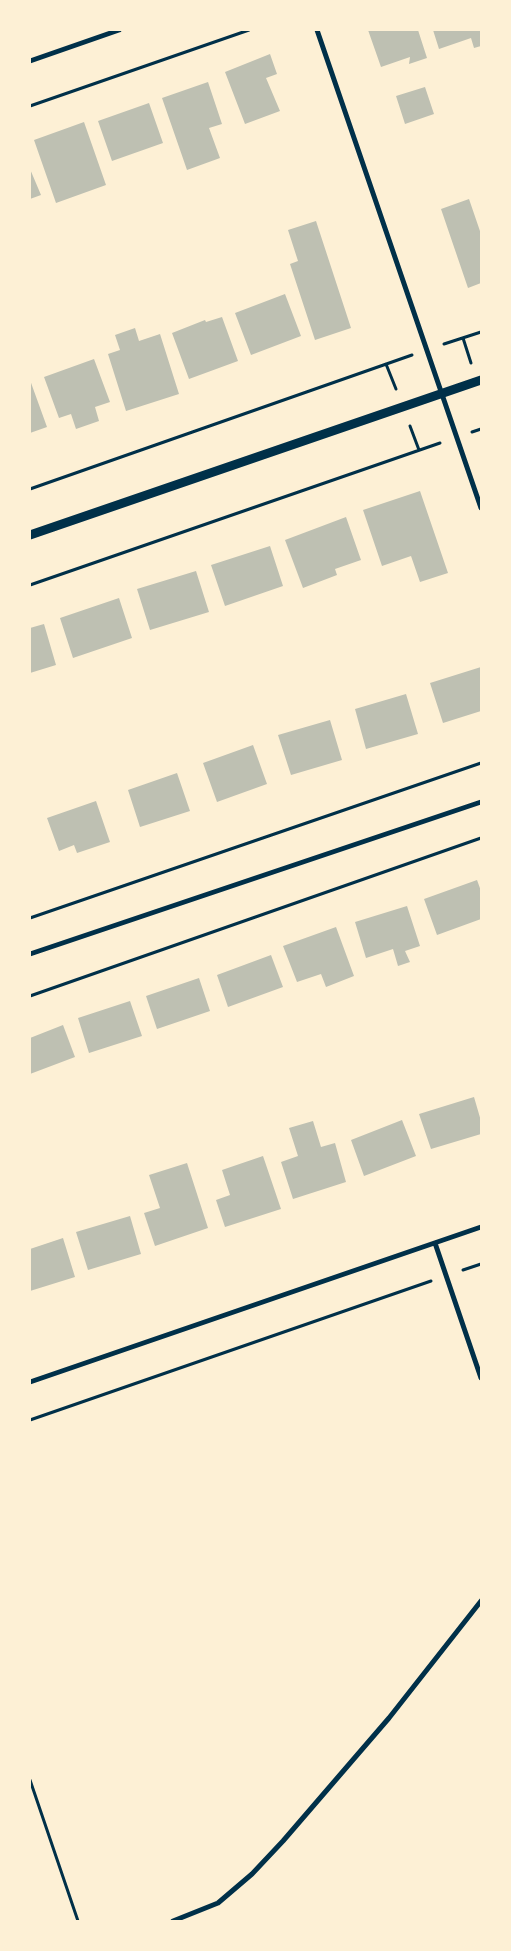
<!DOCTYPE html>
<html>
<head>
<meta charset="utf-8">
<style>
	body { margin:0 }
	#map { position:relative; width:511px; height:1951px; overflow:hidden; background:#fdf0d5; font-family:Poppins,sans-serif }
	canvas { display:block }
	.frame { position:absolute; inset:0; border:31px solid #fdf0d5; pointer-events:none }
</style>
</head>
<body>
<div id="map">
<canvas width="511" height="1951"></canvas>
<div class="frame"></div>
</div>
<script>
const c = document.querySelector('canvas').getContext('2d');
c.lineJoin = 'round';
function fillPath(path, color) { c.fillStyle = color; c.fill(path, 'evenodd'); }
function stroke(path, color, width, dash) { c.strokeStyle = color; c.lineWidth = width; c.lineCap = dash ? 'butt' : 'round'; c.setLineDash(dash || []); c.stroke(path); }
const building = new Path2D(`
	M 368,30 L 418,30 L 427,58 L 409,64 L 410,57 L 381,67 Z
	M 433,30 L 481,30 L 481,46 L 474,48 L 471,38 L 439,49 Z
	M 270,54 L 277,74 L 266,78 L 280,111 L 245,124 L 225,72 Z
	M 208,82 L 222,124 L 209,128 L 220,158 L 187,170 L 162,98 Z
	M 425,87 L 434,114 L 405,124 L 396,96 Z
	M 149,103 L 163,143 L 112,161 L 98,121 Z
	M 84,122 L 106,185 L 56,203 L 34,140 Z
	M 30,169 L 41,195 L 30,199 Z
	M 469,199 L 481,234 L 481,283 L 468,288 L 441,209 Z
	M 316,221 L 351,328 L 315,340 L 290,264 L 298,261 L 288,230 Z
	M 285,294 L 301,336 L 251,355 L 235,313 Z
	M 222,317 L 238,361 L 189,379 L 172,333 L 205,320 L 206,322 Z
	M 135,328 L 139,341 L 160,334 L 179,394 L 126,411 L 108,354 L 120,350 L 115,335 Z
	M 94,359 L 110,402 L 95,407 L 99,421 L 76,429 L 71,414 L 59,418 L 44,377 Z
	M 30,380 L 47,427 L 30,433 Z
	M 420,491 L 448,573 L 420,582 L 411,556 L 382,566 L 363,510 Z
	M 346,517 L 361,560 L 335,569 L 337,575 L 303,588 L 285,540 Z
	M 270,546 L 283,586 L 225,606 L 211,565 Z
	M 196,571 L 209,612 L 150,630 L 137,589 Z
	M 119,598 L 132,638 L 73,658 L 60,618 Z
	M 44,624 L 56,665 L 30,673 L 30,628 Z
	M 481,667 L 481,711 L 443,723 L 430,683 Z
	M 406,694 L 418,734 L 366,749 L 355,709 Z
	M 330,720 L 342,760 L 291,775 L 278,735 Z
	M 253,745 L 267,784 L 217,802 L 203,763 Z
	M 177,773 L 190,811 L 140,827 L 128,790 Z
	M 96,801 L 110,842 L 77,853 L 74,845 L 59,851 L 47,818 Z
	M 477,880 L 481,891 L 481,919 L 437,935 L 424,899 Z
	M 407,906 L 420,946 L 405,951 L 410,962 L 398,966 L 393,949 L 366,958 L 355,922 Z
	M 336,927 L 354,976 L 326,987 L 321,974 L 297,982 L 283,946 Z
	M 271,955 L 283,987 L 228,1007 L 217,975 Z
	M 199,978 L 210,1011 L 157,1029 L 146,996 Z
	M 130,1001 L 142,1036 L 89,1053 L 78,1018 Z
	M 63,1025 L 75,1057 L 30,1074 L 30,1038 Z
	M 474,1097 L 481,1121 L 481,1134 L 431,1149 L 419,1114 Z
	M 402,1120 L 416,1156 L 364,1176 L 351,1140 Z
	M 313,1121 L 321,1147 L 335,1143 L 346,1182 L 293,1199 L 281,1162 L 298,1156 L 289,1128 Z
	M 263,1156 L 281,1209 L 225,1227 L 216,1200 L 230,1195 L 222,1170 Z
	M 187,1163 L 208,1228 L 155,1246 L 144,1213 L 160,1208 L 149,1175 Z
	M 130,1216 L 141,1254 L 88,1270 L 76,1232 Z
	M 63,1238 L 75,1277 L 30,1291 L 30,1249 Z`);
const path = new Path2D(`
	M 30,106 L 249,30
	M 463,338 L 471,363
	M 444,344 L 481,332
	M 386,364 L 396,389
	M 410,426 L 419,450
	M 472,432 L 481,429
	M 30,489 L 412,355
	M 30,585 L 440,443
	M 30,918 L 481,763
	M 30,996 L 481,838
	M 463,1270 L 481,1264
	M 30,1420 L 431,1281
	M 30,1780 L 78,1921`);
const minor = new Path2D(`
	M 317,30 L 481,508
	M 30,61 L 119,30
	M 30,954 L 481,802
	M 435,1243 L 481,1378
	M 30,1382 L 481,1227
	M 173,1921 L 218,1903 L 252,1874 L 283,1841 L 389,1718 L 481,1601`);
const tertiary = new Path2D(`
	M 30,535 L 481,380`);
fillPath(building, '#bec0b2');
stroke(path, '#003049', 3);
stroke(minor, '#003049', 5);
stroke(tertiary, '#003049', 9);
</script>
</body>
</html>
